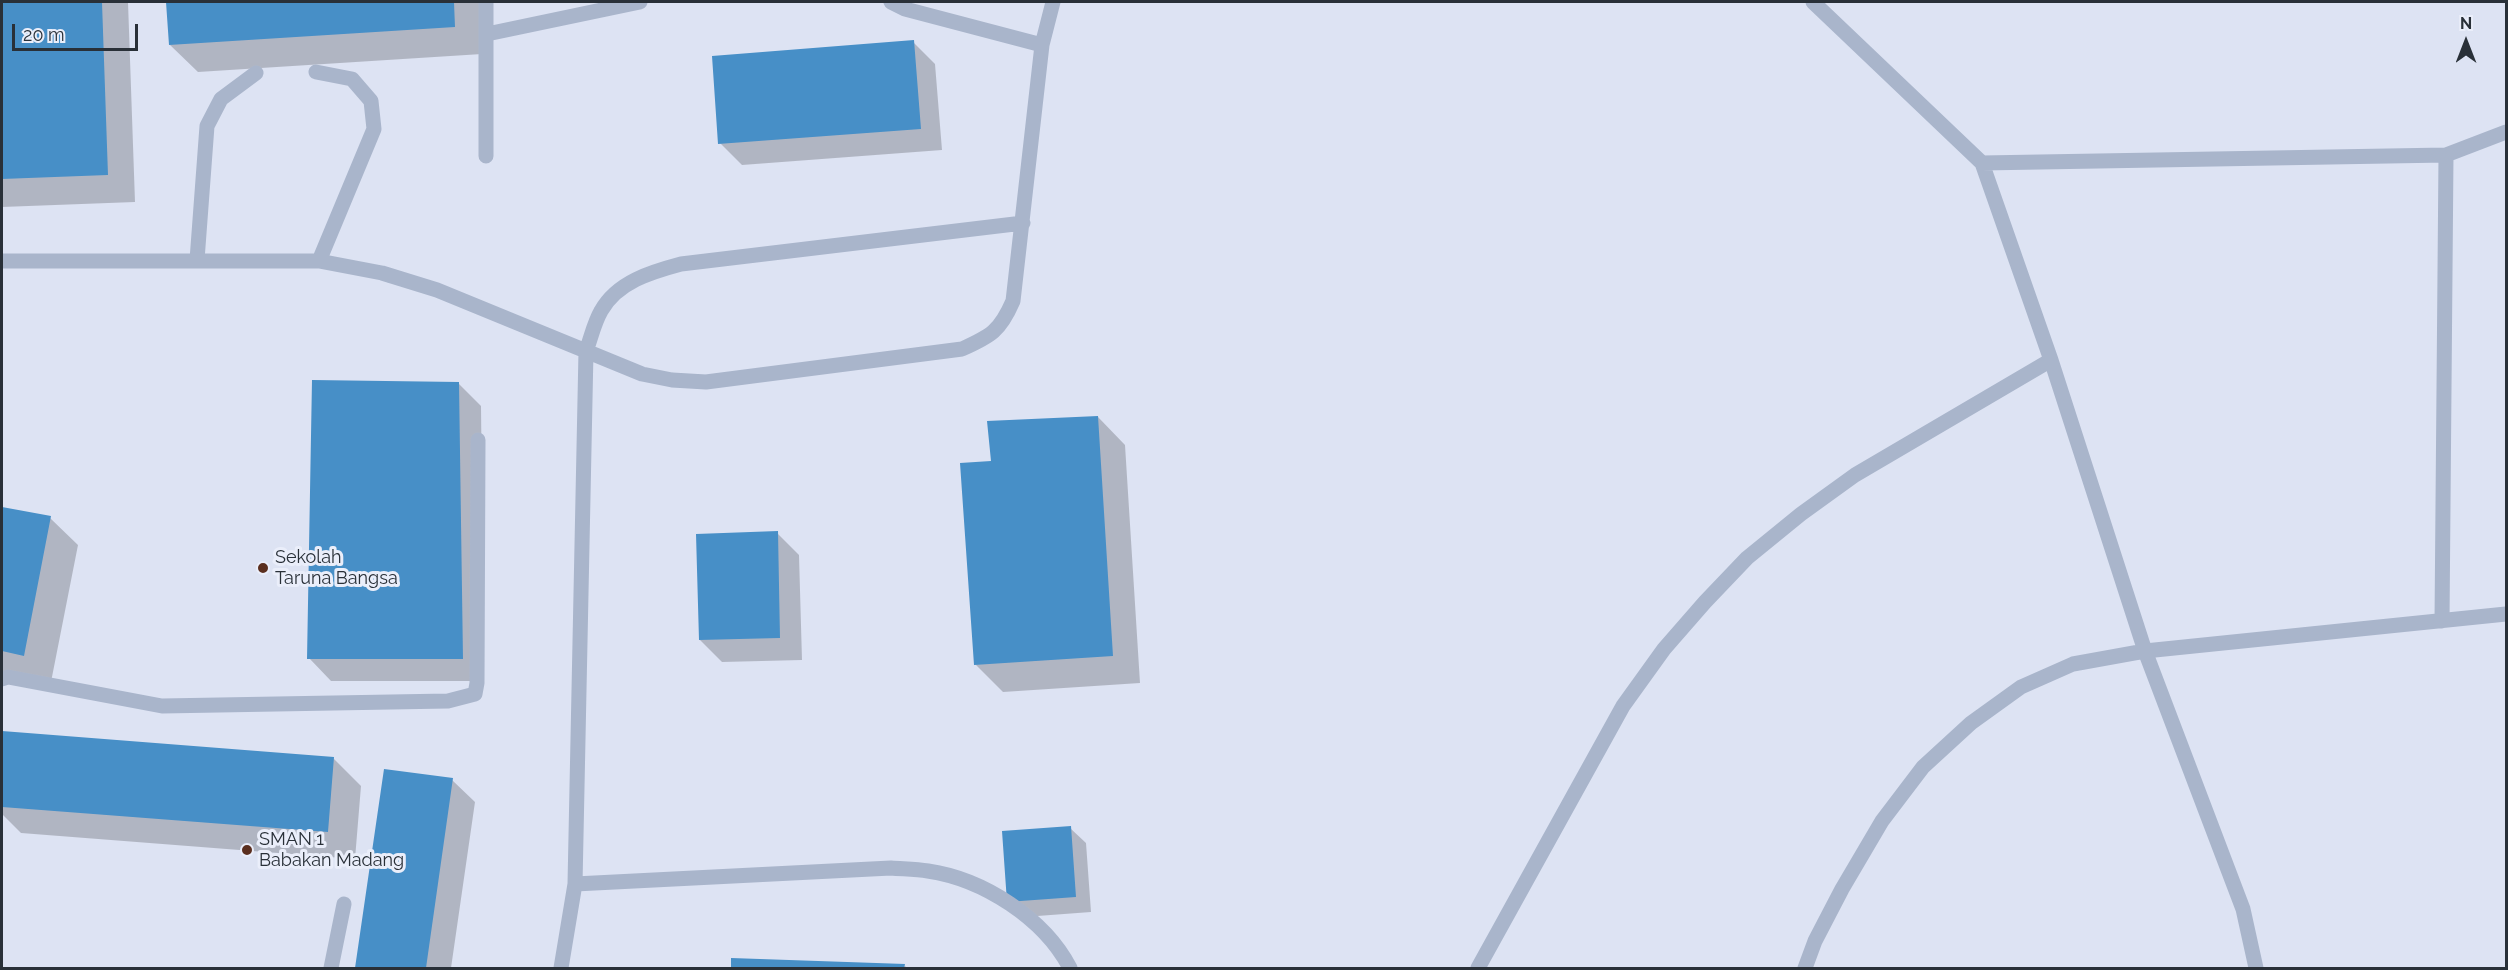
<!DOCTYPE html>
<html>
<head>
<meta charset="utf-8">
<style>
	body { margin:0 }
	#map { position:relative; width:2508px; height:970px; overflow:hidden; background:#dde3f3; font-family:Raleway,sans-serif }
	canvas { display:block }
	.frame { position:absolute; inset:0; border:3px solid #293038; pointer-events:none }
	.north { position:absolute; left:2436px; top:12px; width:60px; height:60px; -webkit-text-stroke:4px #eaeefa; paint-order:stroke; rotate:0deg; font-size:16px; font-weight:700; line-height:24px; text-align:center; color:#293038 }
	.north::after { content:''; display:block; margin:auto; width:21px; height:27px; background:#293038; clip-path:polygon(50% 0,100% 100%,50% 72%,0 100%) }
	.scale { position:absolute; left:12px; top:24px; width:126px; height:27px; box-sizing:border-box; border:3px solid #293038; border-top:0; padding-left:8px; font-size:18px; line-height:21px; white-space:nowrap; color:#293038; -webkit-text-stroke:4px #eaeefa; paint-order:stroke }
</style>
</head>
<body>
<div id="map">
<canvas width="2508" height="970"></canvas>
<div class="frame"></div>
<div class="north">N</div>
<div class="scale">20 m</div>
</div>
<script>
const c = document.querySelector('canvas').getContext('2d');
c.lineJoin = 'round';
function fillPath(path, color) { c.fillStyle = color; c.fill(path, 'evenodd'); }
function stroke(path, color, width, dash) { c.strokeStyle = color; c.lineWidth = width; c.lineCap = dash ? 'butt' : 'round'; c.setLineDash(dash || []); c.stroke(path); }
function label(font, color, halo, rows, align = 'center') {
  c.font = font + ' Raleway,sans-serif'; c.lineWidth = 6; c.setLineDash([]); c.textBaseline = 'middle'; c.strokeStyle = halo; c.fillStyle = color; for (const [text, x, y, turn = 0] of rows) {
    c.save(); c.translate(x, y); c.rotate((+turn || 0) * Math.PI / 180); c.textAlign = isNaN(turn) ? turn : align; if (halo) c.strokeText(text, 0, 0); c.fillText(text, 0, 0); c.restore();
  }
}
const shadow = new Path2D(`
	M 2,2 L 128,2 L 135,202 L 2,207 Z
	M 167,2 L 479,2 L 482,54 L 198,72 L 170,45 Z
	M 913,42 L 935,64 L 942,150 L 742,165 L 720,143 Z
	M 459,384 L 481,406 L 484,681 L 331,681 L 309,658 Z
	M 1098,417 L 1125,445 L 1140,683 L 1003,692 L 975,664 L 993,463 Z
	M 2,508 L 50,518 L 78,545 L 51,682 L 2,673 Z
	M 777,533 L 799,555 L 802,660 L 722,662 L 700,640 Z
	M 2,732 L 333,758 L 361,786 L 355,859 L 21,833 L 2,814 Z
	M 385,770 L 452,780 L 475,802 L 451,968 L 356,968 Z
	M 1070,828 L 1086,843 L 1091,912 L 1024,917 L 1008,901 Z
	M 733,959 L 904,965 L 907,968 L 732,968 Z`);
const building = new Path2D(`
	M 2,2 L 102,2 L 108,175 L 2,179 Z
	M 166,2 L 454,2 L 455,27 L 169,45 Z
	M 914,40 L 921,129 L 718,144 L 712,56 Z
	M 312,380 L 459,382 L 463,659 L 307,659 Z
	M 1098,416 L 1113,656 L 974,665 L 960,463 L 991,461 L 987,421 Z
	M 2,507 L 51,516 L 24,656 L 2,651 Z
	M 778,531 L 780,638 L 699,640 L 696,534 Z
	M 2,731 L 334,757 L 328,832 L 2,807 Z
	M 384,769 L 453,778 L 426,968 L 355,968 Z
	M 1071,826 L 1076,897 L 1007,902 L 1002,831 Z
	M 731,958 L 905,964 L 904,968 L 731,968 Z`);
const service = new Path2D(`
	M 486,2 L 486,156
	M 891,2 L 905,9 L 1042,45
	M 1813,2 L 1982,163 L 2051,360 L 2145,651 L 2243,909 L 2256,968
	M 487,34 L 640,2
	M 316,72 L 352,79 L 371,101 L 374,129 L 319,261
	M 1982,163 L 2446,155 L 2506,132
	M 197,260 L 207,126 L 221,99 L 256,73
	M 2,261 L 319,261 L 382,273 L 437,290 L 642,374 L 672,380 L 706,382 L 962,349 C 991,336 1000,331 1013,301 L 1042,45 L 1053,2
	M 2442,621 L 2446,155
	M 2,679 L 8,677 L 162,706 L 448,701 L 475,694 L 477,683 L 478,440
	M 575,884 L 891,868 C 903,869 916,869 928,871 C 983,879 1044,918 1070,968
	M 331,968 L 344,904
	M 561,968 L 575,884 L 586,351 C 591,338 594,323 601,311 C 617,282 651,272 681,264 L 1023,223
	M 1478,968 L 1623,706 L 1664,649 L 1705,602 L 1747,558 L 1801,514 L 1855,475 L 2051,360
	M 1805,968 L 1815,941 L 1842,889 L 1882,821 L 1923,767 L 1971,723 L 2021,687 L 2073,664 L 2145,651 L 2506,614`);
const markers = [
	[263,568,6,"#5a2e1e"],
	[247,850,6,"#5a2e1e"]
];
const poiNames = [
	["Sekolah",275,558],
	["Taruna Bangsa",275,579],
	["SMAN 1",259,840],
	["Babakan Madang",259,861]
];
fillPath(shadow, '#0003');
fillPath(building, '#478fc7');
stroke(service, '#a9b5cb', 15);
for (const [x, y, r, color] of markers) { const dot = new Path2D(); dot.arc(x, y, r, 0, 2 * Math.PI); c.fillStyle = color; c.fill(dot); stroke(dot, '#eaeefa', 2); }
label('18px', '#293038', '#eaeefa', poiNames, 'left');
</script>
</body>
</html>
